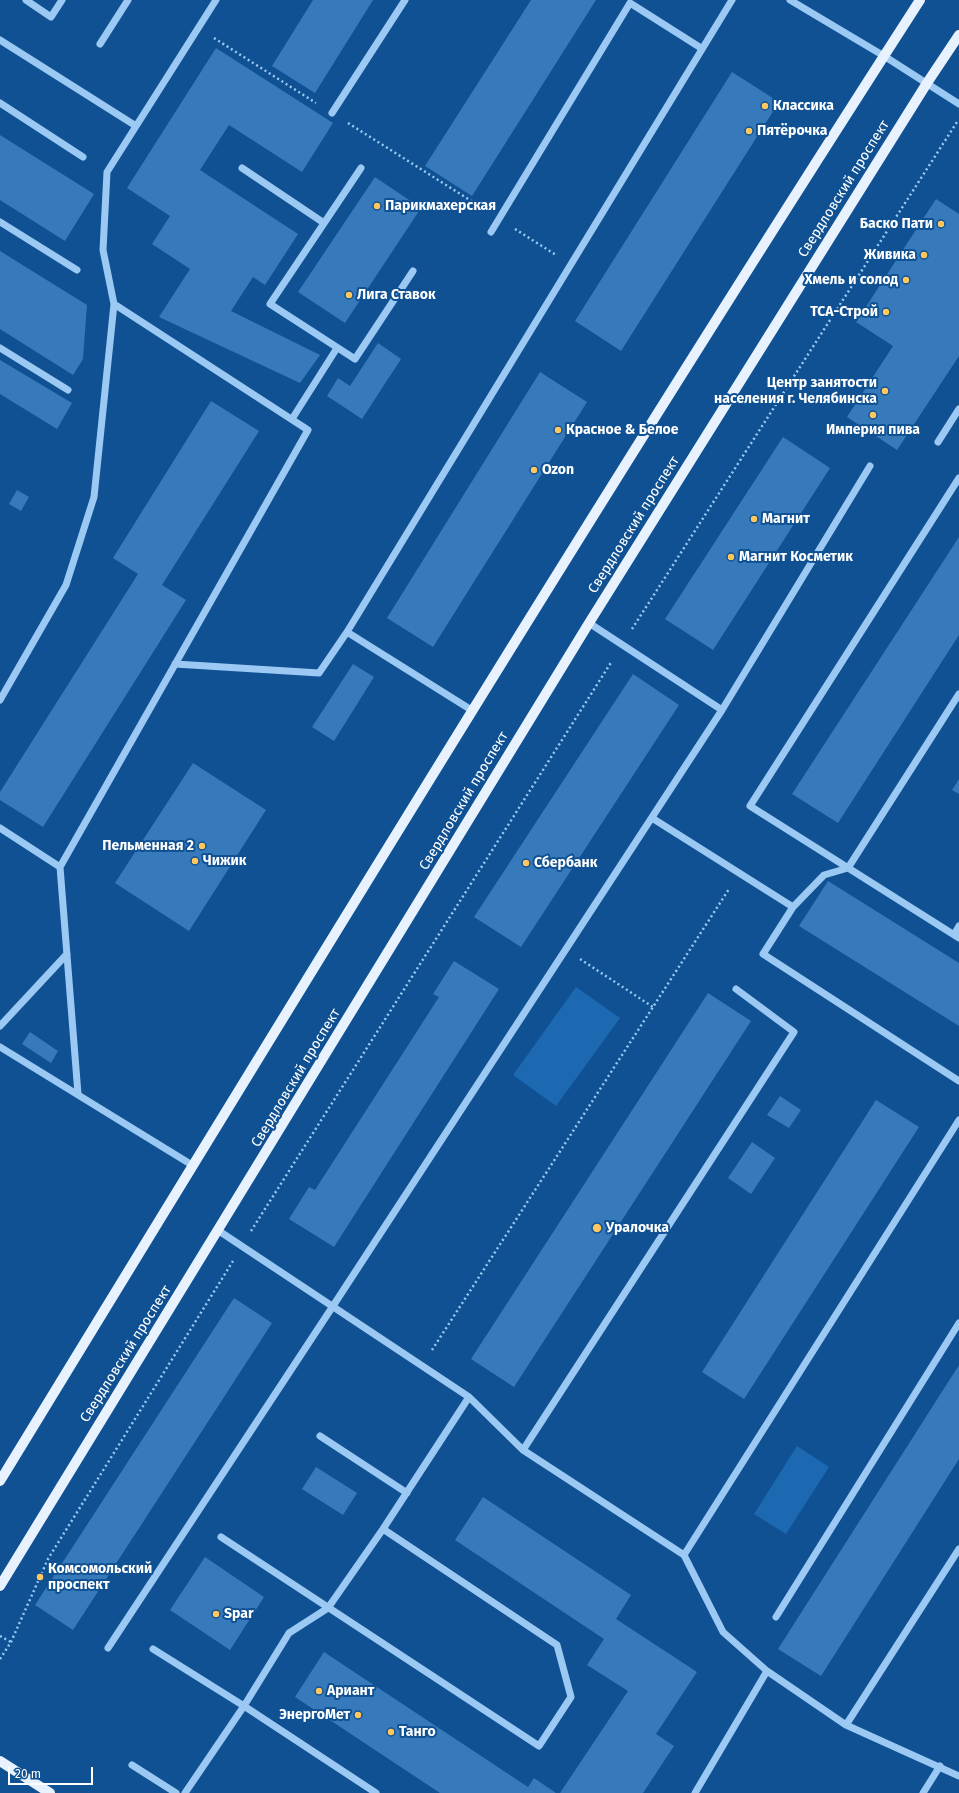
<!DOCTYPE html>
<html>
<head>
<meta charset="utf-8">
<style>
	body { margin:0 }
	#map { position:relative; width:959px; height:1793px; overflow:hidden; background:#0f5193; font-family:"Fira Sans",sans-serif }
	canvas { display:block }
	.scale { position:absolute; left:8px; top:1767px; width:85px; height:18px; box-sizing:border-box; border:2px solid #fff; border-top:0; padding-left:5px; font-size:12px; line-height:14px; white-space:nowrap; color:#fff; -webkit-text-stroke:3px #0f5193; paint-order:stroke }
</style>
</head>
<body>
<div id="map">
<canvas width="959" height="1793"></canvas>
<div class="scale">20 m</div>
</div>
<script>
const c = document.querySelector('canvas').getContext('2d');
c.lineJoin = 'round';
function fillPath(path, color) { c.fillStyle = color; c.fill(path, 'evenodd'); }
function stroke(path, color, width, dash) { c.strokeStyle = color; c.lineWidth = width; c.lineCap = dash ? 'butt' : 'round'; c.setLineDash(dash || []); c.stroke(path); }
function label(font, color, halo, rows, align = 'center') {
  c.font = font + ' "Fira Sans",sans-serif'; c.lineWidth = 4; c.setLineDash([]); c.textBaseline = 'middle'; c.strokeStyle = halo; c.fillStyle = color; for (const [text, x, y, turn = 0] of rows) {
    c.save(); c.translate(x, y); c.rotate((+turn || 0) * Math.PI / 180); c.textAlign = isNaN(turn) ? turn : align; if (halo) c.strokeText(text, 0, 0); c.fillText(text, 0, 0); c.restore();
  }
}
const green = new Path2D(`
	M 576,987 L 620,1018 L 556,1106 L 513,1075 Z
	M 797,1446 L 829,1467 L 786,1534 L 754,1514 Z`);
const building = new Path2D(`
	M 313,0 L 373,0 L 315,93 L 272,66 Z
	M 531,0 L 596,0 L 472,196 L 425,166 Z
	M 216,48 L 333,123 L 302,172 L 229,125 L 200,170 L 298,234 L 265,285 L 253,277 L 231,311 L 320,355 L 300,383 L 159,317 L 190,269 L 152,244 L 170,216 L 127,188 Z
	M 732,72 L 779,102 L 621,351 L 575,321 Z
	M 0,135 L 94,194 L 65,241 L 0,200 Z
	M 375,177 L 421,208 L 345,323 L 298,292 Z
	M 936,199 L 959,214 L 959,356 L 897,450 L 847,417 L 893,346 L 856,322 Z
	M 0,251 L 87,305 L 83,359 L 73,375 L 0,329 Z
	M 378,343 L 401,359 L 362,419 L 327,396 L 338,378 L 350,386 Z
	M 0,360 L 72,403 L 57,429 L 0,394 Z
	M 540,372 L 587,402 L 433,647 L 387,618 Z
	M 211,401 L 259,431 L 162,585 L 186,600 L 43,827 L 0,800 L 0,792 L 138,574 L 113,558 Z
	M 783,437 L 830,468 L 713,650 L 665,619 Z
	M 17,490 L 29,497 L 21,511 L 9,504 Z
	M 959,537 L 959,635 L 838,823 L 792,794 Z
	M 353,664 L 374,677 L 334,741 L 312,727 Z
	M 633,674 L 679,705 L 521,947 L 474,917 Z
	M 193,763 L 266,810 L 189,931 L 115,883 Z
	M 959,779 L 959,794 L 952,790 Z
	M 828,881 L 959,963 L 959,1026 L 799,926 Z
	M 454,961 L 499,989 L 334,1247 L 289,1219 L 309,1187 L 315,1190 L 439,997 L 433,994 Z
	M 708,993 L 751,1021 L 514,1387 L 471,1359 Z
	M 30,1032 L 58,1051 L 51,1063 L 22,1044 Z
	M 780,1096 L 801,1110 L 789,1128 L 767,1115 Z
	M 876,1100 L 919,1127 L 744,1399 L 702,1372 Z
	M 752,1142 L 775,1158 L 751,1194 L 728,1178 Z
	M 234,1298 L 272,1323 L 73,1630 L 35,1605 Z
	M 959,1365 L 959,1459 L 821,1676 L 778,1649 Z
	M 316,1467 L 357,1493 L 343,1515 L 302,1489 Z
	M 483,1497 L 631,1595 L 616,1619 L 697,1672 L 656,1734 L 674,1746 L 643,1793 L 560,1793 L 628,1691 L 587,1665 L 604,1639 L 455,1540 Z
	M 205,1557 L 264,1597 L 230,1650 L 170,1610 Z
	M 324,1652 L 528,1787 L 534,1778 L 556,1793 L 440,1793 L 295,1697 Z`);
const path = new Path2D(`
	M 214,38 L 316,103
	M 348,123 L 484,209
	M 515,229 L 556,255
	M 632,629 L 957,122
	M 580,959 L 653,1007
	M 251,1231 L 612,661
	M 432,1350 L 729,889
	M 0,1636 L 11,1642
	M 0,1659 L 11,1642 L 48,1559 L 233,1261`);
const minor = new Path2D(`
	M 26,0 L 51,17 L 62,0
	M 790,0 L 884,56 L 959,104
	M 0,40 L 136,126
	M 100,44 L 128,0
	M 0,103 L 83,157
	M 332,113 L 405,0
	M 242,168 L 324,223
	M 361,168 L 270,304 L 355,359 L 413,271
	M 0,222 L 77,270
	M 491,232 L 630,3 L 701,48
	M 0,348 L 68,390
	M 292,419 L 337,348
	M 938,442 L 959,409
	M 959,478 L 750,806 L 959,938
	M 589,623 L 722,710
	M 347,632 L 473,711
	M 175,664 L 319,673 L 347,632 L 732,0
	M 0,700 L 66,585 L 94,497 L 114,304 L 103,250 L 107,172 L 216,0
	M 652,818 L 793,907 L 763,954 L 959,1081
	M 0,828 L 60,867 L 78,1094
	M 60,867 L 308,430 L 114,304
	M 793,907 L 824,875 L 848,868 L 959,694
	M 954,935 L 959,926
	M 0,1026 L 67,954
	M 0,1047 L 192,1165
	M 219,1231 L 469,1397 L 523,1450 L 684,1555 L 723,1632 L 767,1671 L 846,1725 L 959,1776
	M 320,1436 L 407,1493
	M 523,1450 L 794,1032 L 736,989
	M 221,1537 L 539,1746 L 571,1697 L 557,1645 L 383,1529
	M 684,1555 L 959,1120
	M 776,1617 L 959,1323
	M 108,1648 L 333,1306 L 722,710 L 870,466
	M 153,1649 L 244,1706 L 376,1793
	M 846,1725 L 959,1549
	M 132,1765 L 176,1793
	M 185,1793 L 244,1706 L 289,1633 L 328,1608 L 383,1529 L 469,1397
	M 695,1793 L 767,1671
	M 923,1793 L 940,1766`);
const major = new Path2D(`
	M 0,1481 C 303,985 605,489 920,0
	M 0,1586 L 589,623 L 927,83 L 959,35
	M 0,1761 L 50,1793`);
const markers = [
	[765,106,4,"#ffc75e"],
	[749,131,4,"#ffc75e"],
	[377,206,4,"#ffc75e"],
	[941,224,4,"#ffc75e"],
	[924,255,4,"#ffc75e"],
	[906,280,4,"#ffc75e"],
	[349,295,4,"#ffc75e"],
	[886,312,4,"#ffc75e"],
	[885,391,4,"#ffc75e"],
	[873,415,4,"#ffc75e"],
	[558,430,4,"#ffc75e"],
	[534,470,4,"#ffc75e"],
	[754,519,4,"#ffc75e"],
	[731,557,4,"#ffc75e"],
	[202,846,4,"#ffc75e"],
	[195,861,4,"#ffc75e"],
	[526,863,4,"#ffc75e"],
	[597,1228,5,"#ffc75e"],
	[40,1577,4,"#ffc75e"],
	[216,1614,4,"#ffc75e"],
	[319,1691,4,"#ffc75e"],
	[358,1715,4,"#ffc75e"],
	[391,1732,4,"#ffc75e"]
];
const poiNames = [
	["Классика",773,106],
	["Пятёрочка",757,131],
	["Парикмахерская",385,206],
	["Баско Пати",933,224,"right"],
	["Живика",916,255,"right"],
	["Хмель и солод",898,280,"right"],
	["Лига Ставок",357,295],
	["ТСА-Строй",878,312,"right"],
	["Центр занятости",877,383,"right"],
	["населения г. Челябинска",877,399,"right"],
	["Красное & Белое",566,430],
	["Империя пива",873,430,"center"],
	["Ozon",542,470],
	["Магнит",762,519],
	["Магнит Косметик",739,557],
	["Пельменная 2",194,846,"right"],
	["Чижик",203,861],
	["Сбербанк",534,863],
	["Уралочка",606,1228],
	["Комсомольский",48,1569],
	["проспект",48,1585],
	["Spar",224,1614],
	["Ариант",327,1691],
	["ЭнергоMет",350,1715,"right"],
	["Танго",399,1732]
];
const streetNames = [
	["Свердловский проспект",844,189,-58],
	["Свердловский проспект",634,525,-58],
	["Свердловский проспект",464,801,-59],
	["Свердловский проспект",296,1078,-59],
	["Свердловский проспект",126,1354,-58]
];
fillPath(green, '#1d69b1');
fillPath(building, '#377abc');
stroke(path, '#9bc9f4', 2.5, [2, 3]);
stroke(minor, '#9bc9f4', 7);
stroke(major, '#e8f2ff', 10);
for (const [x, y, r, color] of markers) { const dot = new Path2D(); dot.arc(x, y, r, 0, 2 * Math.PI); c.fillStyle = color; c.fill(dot); stroke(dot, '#0f5193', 1.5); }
label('bold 14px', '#fff', '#0f5193', poiNames, 'left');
label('14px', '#fff', '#0f5193', streetNames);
</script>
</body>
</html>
